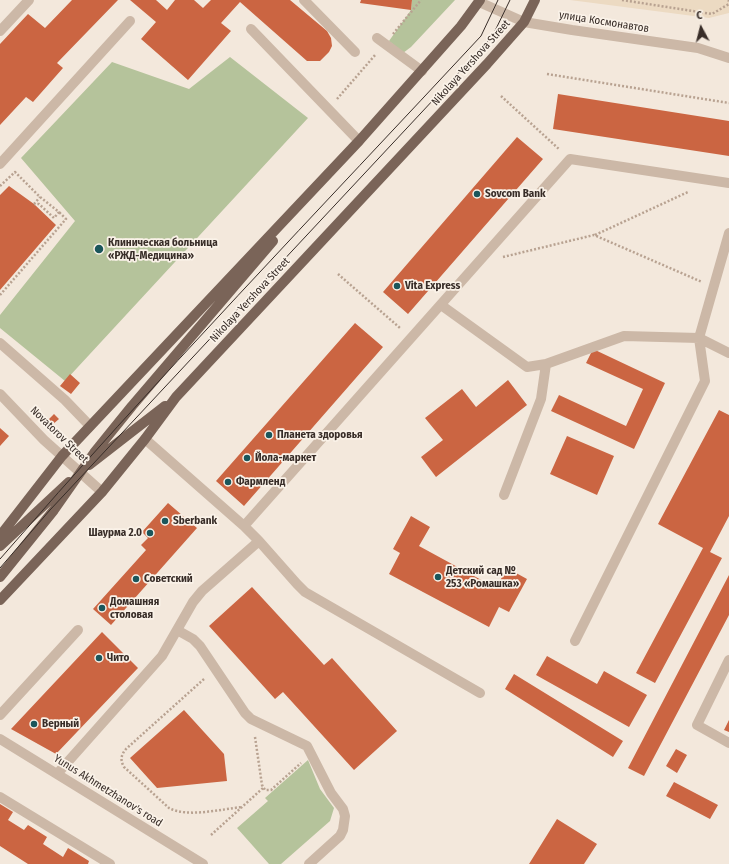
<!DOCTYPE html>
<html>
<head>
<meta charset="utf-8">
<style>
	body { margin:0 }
	#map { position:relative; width:729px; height:864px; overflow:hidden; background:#f3e8dc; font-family:"Fira Sans Condensed",sans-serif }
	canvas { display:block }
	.north { position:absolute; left:681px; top:8px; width:40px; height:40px; -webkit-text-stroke:3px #faf2e8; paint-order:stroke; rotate:353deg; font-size:11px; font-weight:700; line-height:16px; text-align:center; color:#382d28 }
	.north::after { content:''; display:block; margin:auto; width:14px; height:18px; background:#382d28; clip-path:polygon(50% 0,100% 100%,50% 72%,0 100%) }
</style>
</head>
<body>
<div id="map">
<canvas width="729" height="864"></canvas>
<div class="north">С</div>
</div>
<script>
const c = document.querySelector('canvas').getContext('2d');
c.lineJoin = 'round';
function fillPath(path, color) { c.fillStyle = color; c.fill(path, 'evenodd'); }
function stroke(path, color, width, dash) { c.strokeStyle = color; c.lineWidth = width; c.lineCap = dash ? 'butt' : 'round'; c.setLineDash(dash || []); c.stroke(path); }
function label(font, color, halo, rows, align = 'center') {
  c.font = font + ' "Fira Sans Condensed",sans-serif'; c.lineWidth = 3.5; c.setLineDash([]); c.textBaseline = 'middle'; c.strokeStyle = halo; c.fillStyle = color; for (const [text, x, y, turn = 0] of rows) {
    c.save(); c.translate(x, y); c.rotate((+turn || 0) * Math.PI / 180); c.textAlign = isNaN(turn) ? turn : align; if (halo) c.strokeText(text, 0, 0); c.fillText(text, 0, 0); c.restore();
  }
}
const green = new Path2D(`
	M 412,0 L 455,0 L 411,47 L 403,53 L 389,41 L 411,10 Z
	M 230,57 L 308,118 L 65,381 L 0,328 L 0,315 L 75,221 L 21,158 L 112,62 L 189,89 Z
	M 308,760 L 320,789 L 334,808 L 330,821 L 281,864 L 269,864 L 237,828 L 268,801 L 265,798 Z`);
const plaza = new Path2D(`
	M 570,0 L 729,0 L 729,13 L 709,18 Z`);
const building = new Path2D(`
	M 72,0 L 118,0 L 57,63 L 63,68 L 33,102 L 26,97 L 0,125 L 0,44 L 28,14 L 45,28 Z
	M 130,0 L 156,0 L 167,10 L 175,0 L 194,0 L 203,8 L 211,0 L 290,0 L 327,31 L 331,38 L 332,46 L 329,52 L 320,61 L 307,61 L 240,2 L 221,23 L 231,31 L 188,80 L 141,39 L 156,22 Z
	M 361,0 L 412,0 L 411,10 L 360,3 Z
	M 558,94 L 729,121 L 729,156 L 553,129 Z
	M 517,137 L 543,159 L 408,314 L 383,292 Z
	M 9,186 L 34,204 L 56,225 L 0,290 L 0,195 Z
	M 355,323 L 383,347 L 244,506 L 216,481 Z
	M 593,349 L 665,383 L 634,449 L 551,411 L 559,395 L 626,426 L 643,389 L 586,363 Z
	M 70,374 L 80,383 L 71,394 L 60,386 Z
	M 508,380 L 527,405 L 436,477 L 421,457 L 443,440 L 425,418 L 462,389 L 476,407 Z
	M 719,410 L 729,415 L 729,516 L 710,552 L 722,558 L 655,683 L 636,673 L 703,548 L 658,524 Z
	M 54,414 L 59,419 L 52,425 L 48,420 Z
	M 0,428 L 9,436 L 0,446 Z
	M 567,436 L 614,456 L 597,495 L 550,474 Z
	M 168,503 L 197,528 L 111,625 L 93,609 L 146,550 L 141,545 L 148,538 L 142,532 Z
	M 411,516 L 430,527 L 419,546 L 496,588 L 507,568 L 527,579 L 509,612 L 499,607 L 489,627 L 389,574 L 400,553 L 393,549 Z
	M 729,575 L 729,615 L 644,776 L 628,768 Z
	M 252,587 L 324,665 L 332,658 L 397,731 L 354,770 L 283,692 L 275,699 L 209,626 Z
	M 102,632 L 138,668 L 56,754 L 11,729 Z
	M 547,656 L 597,684 L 604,671 L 647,695 L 629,727 L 536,675 Z
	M 514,674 L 623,741 L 613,757 L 505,689 Z
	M 184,710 L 224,754 L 227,781 L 157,788 L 130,758 Z
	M 729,720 L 729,732 L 724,730 Z
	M 676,749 L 687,755 L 677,773 L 666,766 Z
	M 674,782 L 718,805 L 710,819 L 666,796 Z
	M 0,804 L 13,812 L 8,820 L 24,830 L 28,825 L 47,837 L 43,844 L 63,857 L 68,848 L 89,861 L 88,864 L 28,864 L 0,846 Z
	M 557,819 L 597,844 L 584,864 L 529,864 Z`);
const path = new Path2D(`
	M 622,0 L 712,14 L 729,4
	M 728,0 L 729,1
	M 393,34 L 421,0
	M 547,74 L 729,103
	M 501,96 L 560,150
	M 337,99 L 376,54
	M 0,186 L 15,172 L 40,197 L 59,212 L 54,218 L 39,204 L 34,204
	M 34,204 L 40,197
	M 595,235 L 688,192
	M 503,257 L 594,235 L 702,282
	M 338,274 L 400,328
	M 0,295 L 66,219 L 59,212
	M 204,679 L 126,749 C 121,755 120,760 124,767 L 169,808 C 187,818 222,809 242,807
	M 255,737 L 262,785 L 265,790 L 271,790 L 301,763
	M 211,835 L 263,788`);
const minor = new Path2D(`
	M 304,0 L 355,52
	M 479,2 L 524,22 L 572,30 L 698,48 L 729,58
	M 251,29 L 359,141
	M 0,31 L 29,0
	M 377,38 L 422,71
	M 0,164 L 130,21
	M 729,233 L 699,338 L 729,353
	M 441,305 L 527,367 L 546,364 L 624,336 L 699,338 L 705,381 L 575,641
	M 0,343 L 65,400 L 90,426
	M 0,394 L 44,440 L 102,492
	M 145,439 L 244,526 L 259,541 L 297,584 L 305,592 L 480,693
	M 504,495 L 541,399 L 546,364
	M 244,526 L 570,159 L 729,183
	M 177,630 L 193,639 L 200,646 L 245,713 L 251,719 L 307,746 L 331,793 L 343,809 L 345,816 L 343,830 L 340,836 L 309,864
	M 729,660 L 697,725 L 729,743
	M 0,715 L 78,630
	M 0,739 L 203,864
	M 57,774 L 162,656 L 193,602 L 202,591 L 259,541
	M 0,797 L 110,864`);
const major = new Path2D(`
	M 89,465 L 165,406
	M 0,536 L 62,456 L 359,141 L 461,26 L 480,0
	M 0,546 L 69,482
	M 0,577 L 54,510 L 94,453 L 132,406 L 273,241
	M 0,600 L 102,492 L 145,439 L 176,397 L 487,64 L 524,22 L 535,0`);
const tram = new Path2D(`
	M 0,559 C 155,380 320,209 481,36 L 498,0
	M 0,568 L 50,510 L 492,37 L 510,0`);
const markers = [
	[477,194,4,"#1b565b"],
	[99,249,5,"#1b565b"],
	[397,286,4,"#1b565b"],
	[269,435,4,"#1b565b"],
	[247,458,4,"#1b565b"],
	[228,482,4,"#1b565b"],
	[165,521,4,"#1b565b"],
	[150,533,4,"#1b565b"],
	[438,577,4,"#1b565b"],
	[136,579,4,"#1b565b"],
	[102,608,4,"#1b565b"],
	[99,658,4,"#1b565b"],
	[34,724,4,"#1b565b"]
];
const streetNames = [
	["улица Космонавтов",604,22,9],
	["Nikolaya Yershova Street",471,63,-48],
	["Nikolaya Yershova Street",250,300,-47],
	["Novatorov Street",59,435,44],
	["Yunus Akhmetzhanov's road",108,791,32]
];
const poiNames = [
	["Sovcom Bank",485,194],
	["Клиническая больница",108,243],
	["«РЖД-Медицина»",108,256],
	["Vita Express",405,286],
	["Планета здоровья",277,435],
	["Йола-маркет",255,458],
	["Фармленд",236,482],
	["Sberbank",173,521],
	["Шаурма 2.0",142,533,"right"],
	["Детский сад №",446,571],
	["253 «Ромашка»",446,584],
	["Советский",144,579],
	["Домашняя",110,602],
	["столовая",110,615],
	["Чито",107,658],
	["Верный",42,724]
];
fillPath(green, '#b5c39b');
fillPath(plaza, '#ecdac2');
fillPath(building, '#cb6542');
stroke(path, '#b8a291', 2.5, [2, 2]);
stroke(minor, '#ccb8a7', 10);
stroke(major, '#7a6458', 10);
stroke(tram, '#382d28', 1);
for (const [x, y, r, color] of markers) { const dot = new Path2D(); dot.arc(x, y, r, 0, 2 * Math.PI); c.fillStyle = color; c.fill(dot); stroke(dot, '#faf2e8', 1.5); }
label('11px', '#382d28', '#faf2e8', streetNames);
label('bold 11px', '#382d28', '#faf2e8', poiNames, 'left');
</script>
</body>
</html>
